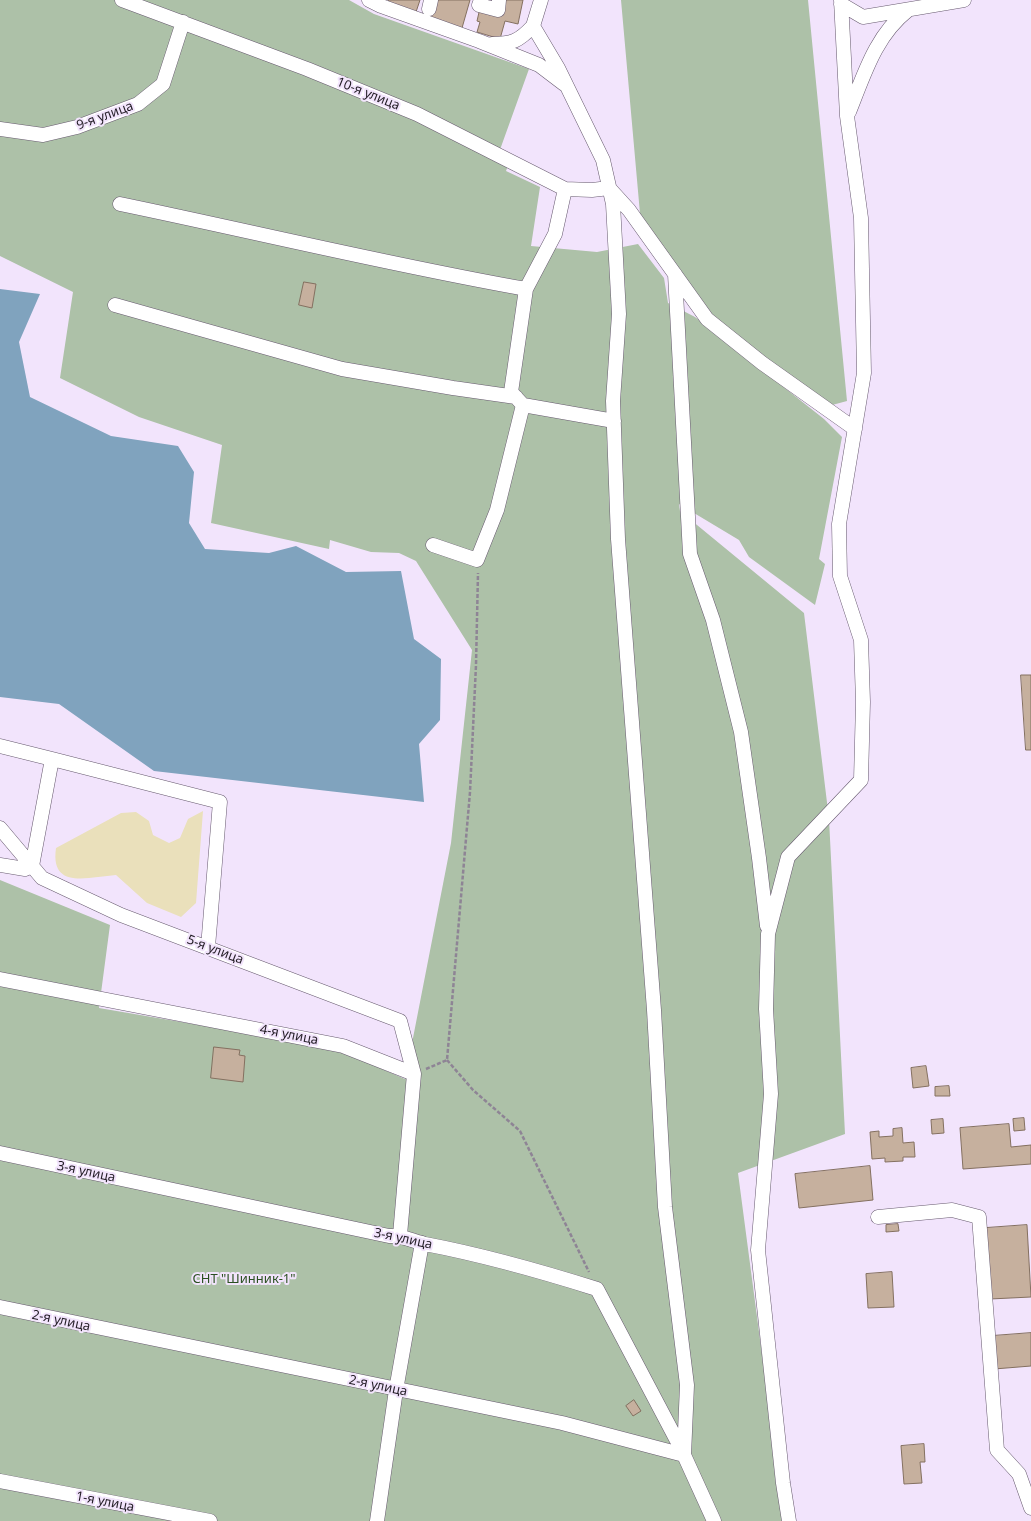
<!DOCTYPE html>
<html>
<head>
<meta charset="utf-8">
<style>
	body { margin:0 }
	canvas { display:block; background:#f2e4fc }
</style>
</head>
<body>
<canvas width="1031" height="1521"></canvas>
<script>
const c = document.querySelector('canvas').getContext('2d');
c.lineJoin = 'round';
function fillPath(path, color) { c.fillStyle = color; c.fill(path, 'evenodd'); }
function stroke(path, color, width, dash) { c.strokeStyle = color; c.lineWidth = width; c.lineCap = dash ? 'butt' : 'round'; c.setLineDash(dash || []); c.stroke(path); }
function label(font, color, halo, rows, align = 'center') {
  c.font = font + ' "Noto Sans",sans-serif'; c.lineWidth = 4; c.setLineDash([]); c.textBaseline = 'middle'; c.strokeStyle = halo; c.fillStyle = color; for (const [text, x, y, turn = 0] of rows) {
    c.save(); c.translate(x, y); c.rotate((+turn || 0) * Math.PI / 180); c.textAlign = isNaN(turn) ? turn : align; if (halo) c.strokeText(text, 0, 0); c.fillText(text, 0, 0); c.restore();
  }
}
const green = new Path2D(`
	M 0,0 L 349,0 L 374,14 L 529,69 L 497,158 L 509,163 L 506,171 L 540,187 L 531,246 L 597,252 L 638,244 L 664,278 L 668,303 L 695,317 L 824,419 L 842,437 L 819,559 L 825,564 L 815,605 L 749,557 L 739,540 L 679,504 L 680,511 L 804,613 L 829,819 L 845,1134 L 738,1173 L 784,1521 L 0,1521 L 0,880 L 110,925 L 99,1008 L 334,1048 L 405,1079 L 451,843 L 472,650 L 416,561 L 399,553 L 371,552 L 330,540 L 329,549 L 211,523 L 222,445 L 139,417 L 60,378 L 73,292 L 0,256 Z
	M 621,0 L 808,0 L 847,401 L 821,408 L 704,314 L 642,236 Z`);
const sand = new Path2D(`
	M 203,811 L 196,903 L 181,917 L 147,903 L 116,875 C 88,877 50,890 56,848 L 121,813 L 136,812 L 149,821 L 153,835 L 169,843 L 180,838 L 188,819 Z`);
const water = new Path2D(`
	M 0,289 L 40,294 L 19,342 L 30,397 L 111,436 L 178,446 L 194,472 L 189,523 L 205,549 L 269,553 L 296,546 L 346,572 L 401,571 L 414,639 L 441,659 L 440,720 L 419,744 L 424,802 L 154,771 L 59,704 L 0,697 Z`);
const building = new Path2D(`
	M 389,0 L 420,0 L 416,12 L 387,5 Z
	M 437,0 L 470,0 L 462,28 L 430,21 Z
	M 506,0 L 523,0 L 518,24 L 505,21 L 500,39 L 477,32 L 480,22 L 477,21 L 480,8 Z
	M 304,282 L 316,284 L 312,308 L 299,305 Z
	M 1021,675 L 1031,675 L 1031,750 L 1026,750 Z
	M 214,1047 L 240,1050 L 239,1055 L 245,1056 L 243,1082 L 211,1078 Z
	M 926,1066 L 929,1086 L 913,1088 L 911,1068 Z
	M 949,1086 L 950,1096 L 935,1096 L 935,1087 Z
	M 1024,1118 L 1025,1130 L 1014,1131 L 1013,1119 Z
	M 943,1119 L 944,1133 L 932,1134 L 931,1120 Z
	M 1009,1124 L 1011,1147 L 1031,1145 L 1031,1164 L 963,1169 L 960,1128 Z
	M 902,1128 L 903,1143 L 914,1142 L 915,1157 L 903,1157 L 903,1161 L 885,1162 L 885,1158 L 872,1159 L 870,1132 L 879,1131 L 879,1137 L 893,1136 L 893,1129 Z
	M 870,1166 L 873,1200 L 799,1208 L 795,1174 Z
	M 898,1224 L 899,1231 L 886,1232 L 886,1225 Z
	M 1027,1225 L 1031,1297 L 990,1299 L 986,1228 Z
	M 892,1272 L 894,1307 L 868,1308 L 866,1274 Z
	M 1031,1333 L 1031,1366 L 994,1369 L 992,1336 Z
	M 634,1400 L 641,1411 L 633,1416 L 626,1406 Z
	M 924,1444 L 925,1462 L 920,1462 L 922,1483 L 904,1484 L 901,1446 Z`);
const path = new Path2D(`
	M 447,1060 L 473,1090 L 520,1131 L 589,1272
	M 426,1069 L 447,1060 L 470,792 L 476,665 L 478,573`);
const minor = new Path2D(`
	M 122,0 L 307,69 L 417,114 L 565,189 L 592,190 L 609,188 L 629,210 L 707,319 L 762,363 L 855,429
	M 369,0 L 381,6 L 479,41 L 539,65 L 564,84
	M 481,0 L 479,5 L 498,10 L 499,0
	M 541,0 L 533,26 L 558,68 L 603,160 L 613,204 L 619,314 L 613,401 L 618,539 L 654,1010 L 665,1207 L 687,1385 L 684,1455
	M 841,4 L 863,17 L 964,0
	M 429,9 L 431,0
	M 492,44 C 512,44 519,41 533,26
	M 849,112 C 864,75 875,36 908,10
	M 0,129 L 43,135 L 77,127 L 138,104 L 163,84 L 183,22
	M 120,204 C 255,232 390,265 526,289
	M 675,274 L 690,554 L 713,620 L 741,732 L 759,858 L 767,926
	M 115,305 L 342,369 L 453,388 L 516,397
	M 523,405 L 614,421
	M 433,545 L 477,560 L 497,510 L 523,405 L 511,392 L 526,289 L 555,234 L 565,189
	M 0,746 L 52,759 L 32,866 L 25,869 L 0,865
	M 52,759 L 220,802 L 208,947
	M 0,828 L 42,878 L 121,915 L 400,1021 L 414,1074
	M 0,979 L 343,1046 L 414,1074 L 400,1235
	M 0,1153 L 389,1236 C 403,1235 412,1241 425,1244 C 483,1255 540,1271 597,1289 L 684,1454
	M 878,1217 L 952,1210 L 979,1217 L 997,1450 L 1019,1474 L 1031,1508
	M 0,1307 L 562,1423 L 684,1455 L 714,1521
	M 0,1481 L 210,1521
	M 377,1521 L 396,1390 L 422,1243
	M 789,1521 L 783,1483 L 758,1250 L 771,1094 L 766,1009 L 768,934 L 788,857 L 861,780 L 863,702 L 861,640 L 840,576 L 839,524 L 864,373 L 861,218 L 847,116 L 841,0`);
const streetNames = [
	["10-я улица",368,94,22],
	["9-я улица",105,116,-20],
	["5-я улица",215,950,21],
	["4-я улица",289,1035,11],
	["3-я улица",86,1172,12],
	["3-я улица",403,1239,12],
	["2-я улица",61,1321,12],
	["2-я улица",378,1386,12],
	["1-я улица",105,1502,11]
];
const parkNames = [
	["СНТ \"Шинник-1\"",244,1279]
];
fillPath(green, '#adc1a8');
fillPath(sand, '#eae0bb');
fillPath(water, '#80a3be');
fillPath(building, '#c6b09e');
stroke(building, '#847060', 1);
stroke(minor, '#675a6f', 15);
stroke(path, '#8e8495', 2.5, [4, 2]);
stroke(minor, '#fff', 14);
label('13px', '#221c25', '#f2e4fc', streetNames);
label('13px', '#2a5021', '#f2e4fc', parkNames);
</script>
</body>
</html>
